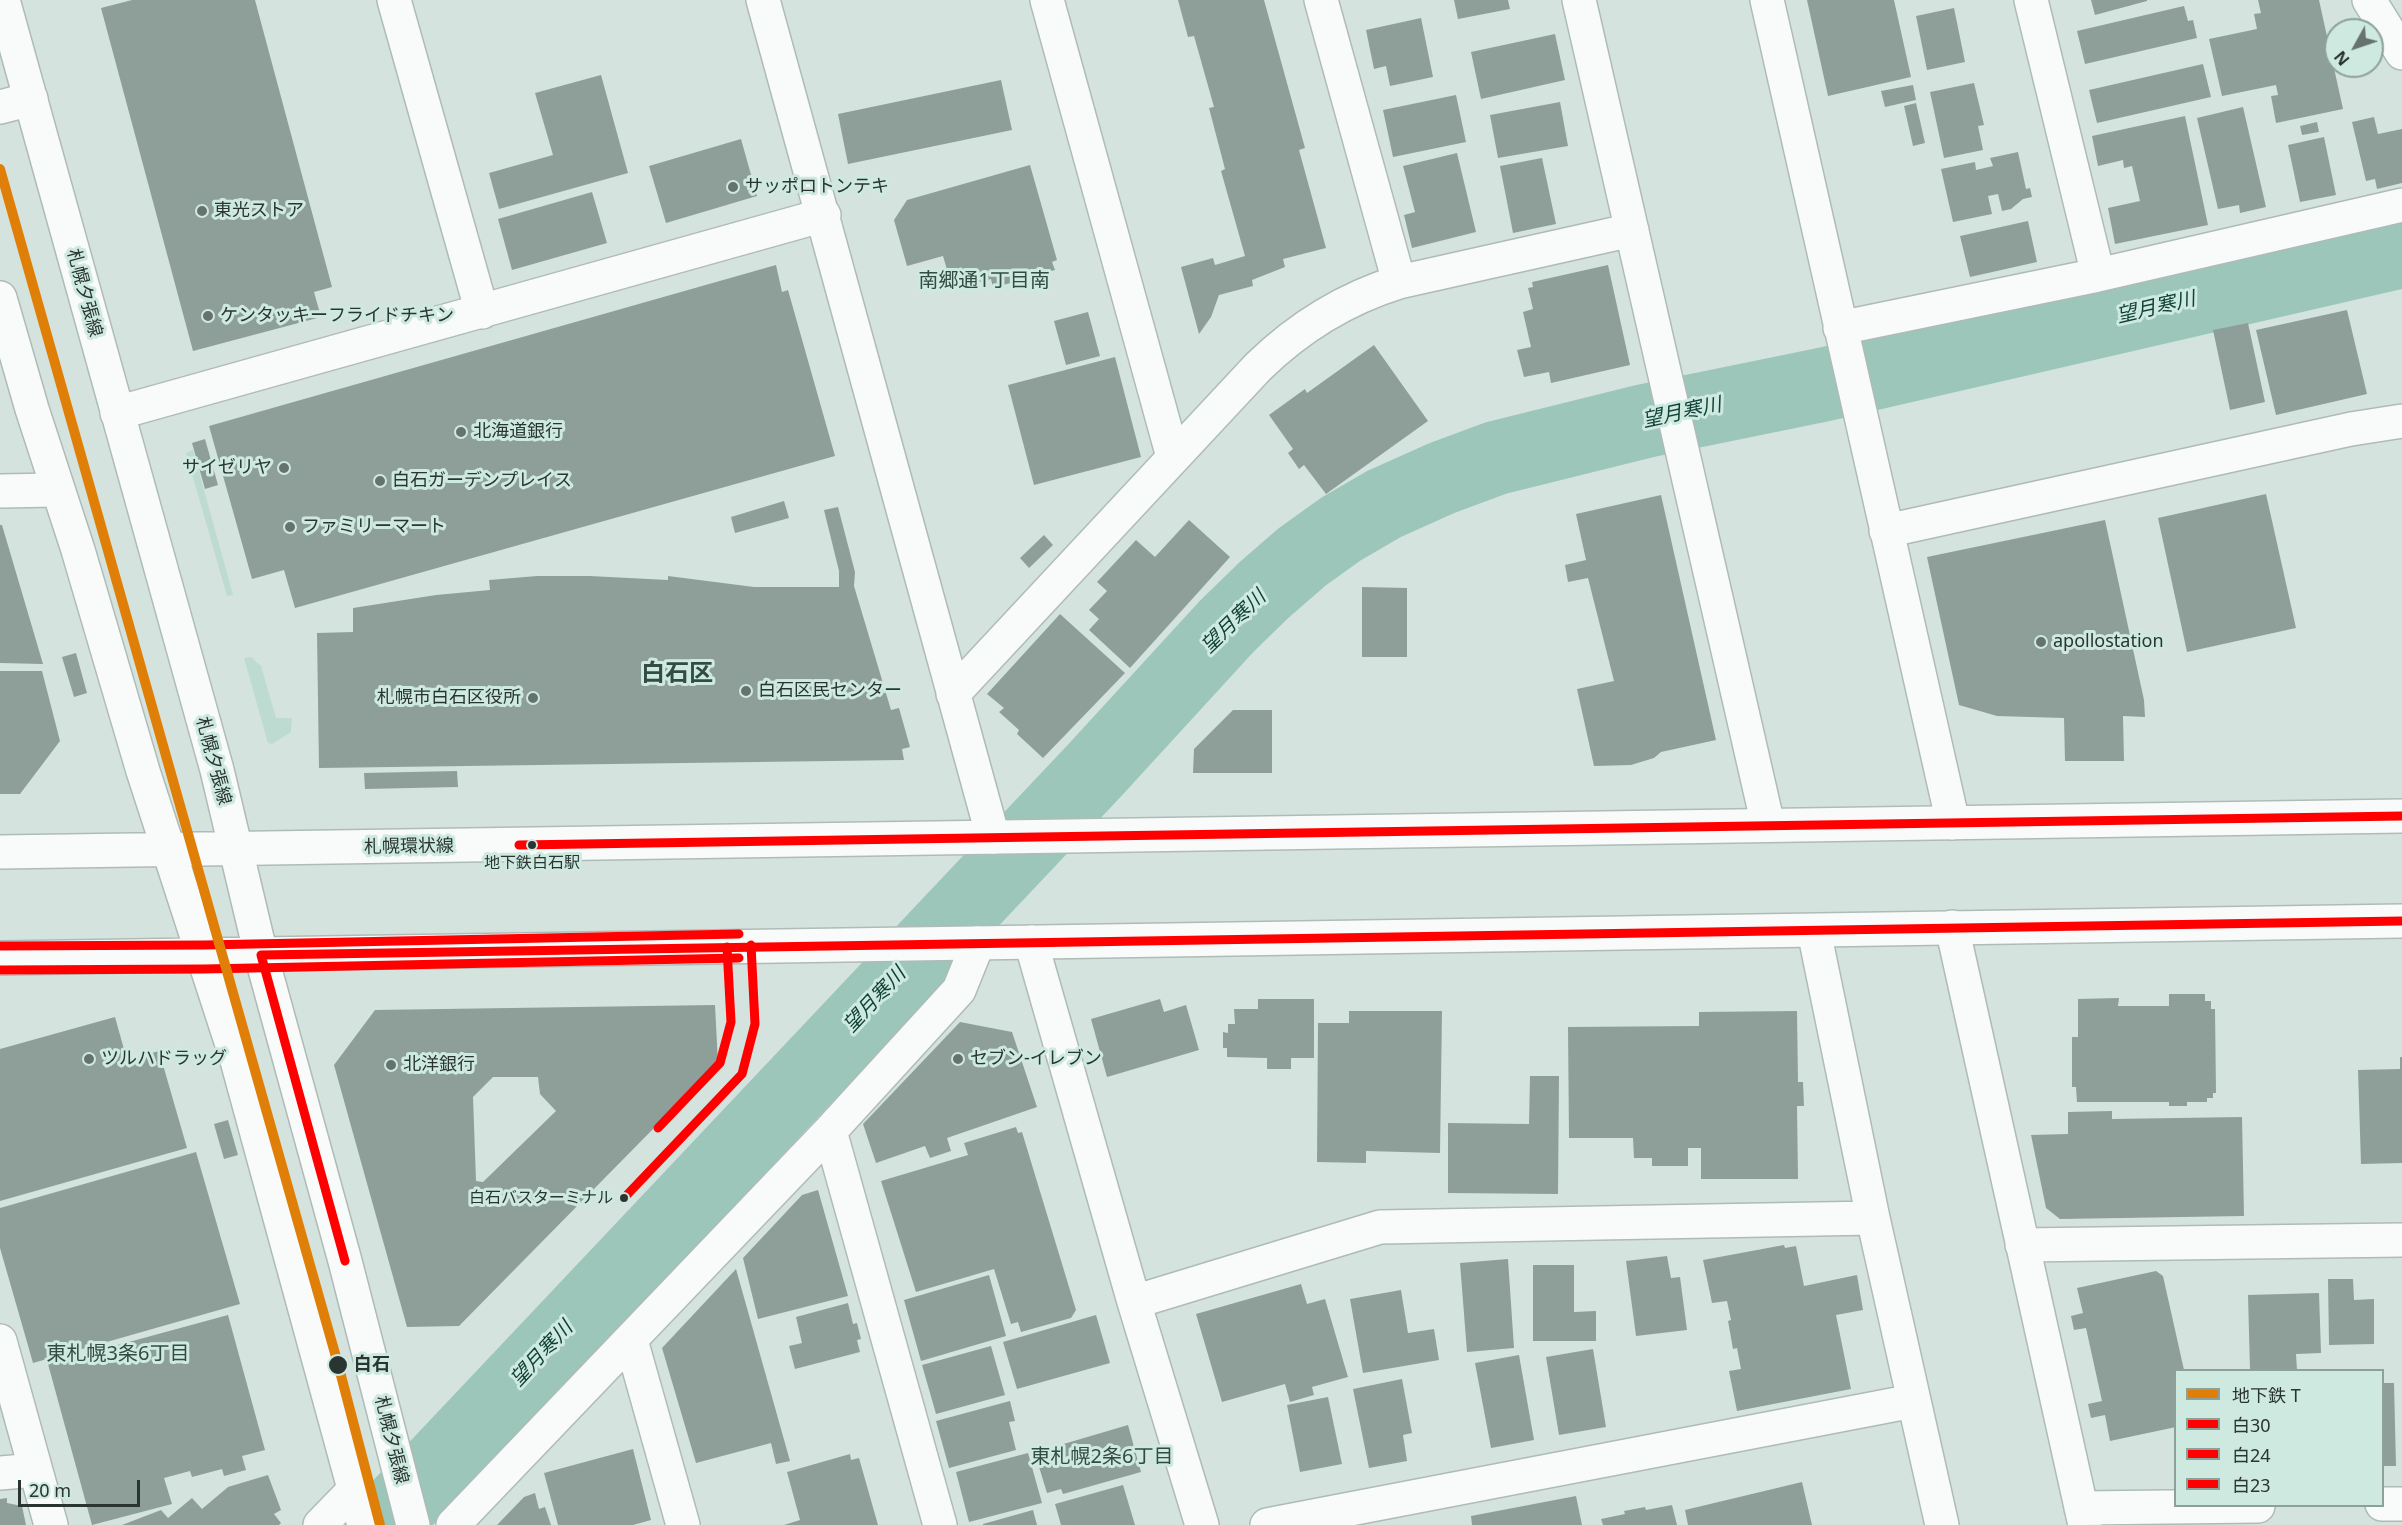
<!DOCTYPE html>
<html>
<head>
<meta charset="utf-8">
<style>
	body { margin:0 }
	#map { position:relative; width:2402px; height:1525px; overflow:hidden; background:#d4e3de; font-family:"Noto Sans","Noto Sans JP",sans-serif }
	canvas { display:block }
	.legend { position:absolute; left:2174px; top:1369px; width:210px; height:138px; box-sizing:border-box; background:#cee9e0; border:2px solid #8ca19a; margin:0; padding:8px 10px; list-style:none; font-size:18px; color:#2a3531 }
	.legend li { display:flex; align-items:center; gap:12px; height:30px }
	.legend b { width:30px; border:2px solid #8ca19a }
	.north { position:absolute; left:2324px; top:18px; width:60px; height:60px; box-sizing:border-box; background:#cee9e0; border:2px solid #8ca19a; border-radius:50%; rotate:230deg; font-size:16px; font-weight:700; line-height:24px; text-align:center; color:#2a3531 }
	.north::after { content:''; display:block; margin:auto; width:21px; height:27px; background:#66726e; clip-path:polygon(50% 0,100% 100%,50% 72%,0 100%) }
	.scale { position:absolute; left:18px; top:1480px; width:122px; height:27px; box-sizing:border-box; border:3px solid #2a3531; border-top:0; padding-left:8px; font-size:18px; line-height:21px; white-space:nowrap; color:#2a3531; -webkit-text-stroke:4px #cee9e0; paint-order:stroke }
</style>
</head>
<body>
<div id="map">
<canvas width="2402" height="1525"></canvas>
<ul class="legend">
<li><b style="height:8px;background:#df7f07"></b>地下鉄 T</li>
<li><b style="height:8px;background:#f00"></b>白30</li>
<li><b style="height:8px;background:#f00"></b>白24</li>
<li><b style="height:8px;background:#f00"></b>白23</li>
</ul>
<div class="north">N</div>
<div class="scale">20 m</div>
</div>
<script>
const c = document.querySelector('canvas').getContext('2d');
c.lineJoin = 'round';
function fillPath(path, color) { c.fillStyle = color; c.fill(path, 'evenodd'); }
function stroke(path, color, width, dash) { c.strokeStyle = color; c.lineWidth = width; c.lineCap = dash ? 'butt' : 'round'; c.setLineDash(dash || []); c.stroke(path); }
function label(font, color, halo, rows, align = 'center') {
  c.font = font + ' "Noto Sans","Noto Sans JP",sans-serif'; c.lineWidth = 6; c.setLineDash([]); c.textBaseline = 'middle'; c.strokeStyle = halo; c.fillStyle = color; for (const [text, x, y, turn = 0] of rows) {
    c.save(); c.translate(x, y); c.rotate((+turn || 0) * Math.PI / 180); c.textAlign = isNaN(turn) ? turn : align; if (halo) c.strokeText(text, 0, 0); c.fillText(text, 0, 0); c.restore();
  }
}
const green = new Path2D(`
	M 193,450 L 233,595 L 227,596 L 186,453 Z
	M 251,657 L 261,666 L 276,718 L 292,718 L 291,732 L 272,744 L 268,743 L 244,658 Z`);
const river = new Path2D(`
	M 382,1525 L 1095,770 L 1227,626 L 1264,590 L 1302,557 L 1341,529 L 1384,504 L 1442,478 L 1496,458 L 1645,421 L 1826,384 L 2402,251`);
const building = new Path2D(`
	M 132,0 L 255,0 L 332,287 L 314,292 L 321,317 L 193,351 L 101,8 Z
	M 1178,0 L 1264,0 L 1305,148 L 1299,150 L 1326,248 L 1283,259 L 1285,267 L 1252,280 L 1253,286 L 1219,295 L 1211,317 L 1199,334 L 1181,267 L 1213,258 L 1215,265 L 1245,256 L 1221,171 L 1225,169 L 1209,108 L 1214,107 L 1194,36 L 1188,37 Z
	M 1454,0 L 1508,0 L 1510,9 L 1458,19 Z
	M 1807,0 L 1894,0 L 1911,77 L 1828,96 Z
	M 2091,0 L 2147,0 L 2147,1 L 2095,15 Z
	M 2258,0 L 2319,0 L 2343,109 L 2276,123 L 2271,96 L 2278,95 L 2276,85 L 2222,96 L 2209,39 L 2257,29 L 2254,14 L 2261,13 Z
	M 2184,6 L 2188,21 L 2193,20 L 2197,38 L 2085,64 L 2077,31 Z
	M 1954,8 L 1965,62 L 1927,70 L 1916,16 Z
	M 1421,18 L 1433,77 L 1390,86 L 1386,66 L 1374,69 L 1366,30 Z
	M 1555,34 L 1565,80 L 1481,99 L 1471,52 Z
	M 2203,64 L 2211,97 L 2097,123 L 2089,90 Z
	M 601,75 L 628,173 L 499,209 L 489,173 L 553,155 L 535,93 Z
	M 1001,80 L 1012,130 L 848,164 L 838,114 Z
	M 1974,83 L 1984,125 L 1978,126 L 1983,150 L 1944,158 L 1930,92 Z
	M 1913,85 L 1916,100 L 1885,107 L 1881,91 Z
	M 1456,95 L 1466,142 L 1393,157 L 1383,110 Z
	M 1560,102 L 1568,146 L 1498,158 L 1490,115 Z
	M 1916,103 L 1925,143 L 1913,146 L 1904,106 Z
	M 2243,107 L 2266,207 L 2240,213 L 2239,205 L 2218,209 L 2197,118 Z
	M 2185,116 L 2208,225 L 2115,244 L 2108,208 L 2140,201 L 2132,166 L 2124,168 L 2123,160 L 2098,166 L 2092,136 Z
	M 2374,117 L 2378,134 L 2402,129 L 2402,183 L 2377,189 L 2375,179 L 2366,181 L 2352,122 Z
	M 2317,122 L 2319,132 L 2302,135 L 2300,126 Z
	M 2324,137 L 2336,195 L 2300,202 L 2288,145 Z
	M 741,139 L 757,196 L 666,223 L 649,166 Z
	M 2018,152 L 2026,189 L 2030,188 L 2032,197 L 2023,199 L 2011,209 L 2002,211 L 1998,194 L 1988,196 L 1992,214 L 1953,222 L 1941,169 L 1975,162 L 1976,170 L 1993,166 L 1990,158 Z
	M 1457,153 L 1476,232 L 1412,248 L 1404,215 L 1415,212 L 1403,166 Z
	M 1542,158 L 1556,224 L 1513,233 L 1500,166 Z
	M 1030,165 L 1057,260 L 1052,262 L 1055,270 L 993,288 L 991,279 L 968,285 L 966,279 L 951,283 L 943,256 L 907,266 L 894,220 L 907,200 Z
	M 592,192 L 607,243 L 512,270 L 498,219 Z
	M 2028,221 L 2037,262 L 1970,277 L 1960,236 Z
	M 776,265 L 782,292 L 788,290 L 835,456 L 295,608 L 284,570 L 252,579 L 209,426 Z
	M 1608,265 L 1630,365 L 1551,383 L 1549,372 L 1524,377 L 1517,350 L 1531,347 L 1523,312 L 1533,309 L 1528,288 L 1533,287 L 1532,282 Z
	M 2347,310 L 2367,394 L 2276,415 L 2256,330 Z
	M 1088,312 L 1100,356 L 1066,365 L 1054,321 Z
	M 2248,323 L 2265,402 L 2230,410 L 2213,330 Z
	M 1374,345 L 1428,421 L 1326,494 L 1304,465 L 1299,469 L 1288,453 L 1293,449 L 1269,415 L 1305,389 L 1307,393 Z
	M 1115,357 L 1141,457 L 1034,485 L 1008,385 Z
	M 205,439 L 218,485 L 205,489 L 192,443 Z
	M 2266,494 L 2296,628 L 2187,652 L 2158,518 Z
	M 1661,495 L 1716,740 L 1661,752 L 1654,758 L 1631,765 L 1594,766 L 1577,689 L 1614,681 L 1588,578 L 1568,582 L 1565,565 L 1586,560 L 1576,514 Z
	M 784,501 L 789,518 L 735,533 L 731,517 Z
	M 838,507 L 855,572 L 854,586 L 891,710 L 899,708 L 910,747 L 902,749 L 904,760 L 319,768 L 317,633 L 353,632 L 353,608 L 436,595 L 490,590 L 489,580 L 537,576 L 590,576 L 668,580 L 668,576 L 754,587 L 839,587 L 839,571 L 824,510 Z
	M 1189,520 L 1230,557 L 1130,668 L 1089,630 L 1099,619 L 1089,610 L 1107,591 L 1097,582 L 1136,540 L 1155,557 Z
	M 2105,520 L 2144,700 L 2145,717 L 2123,716 L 2124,761 L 2065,761 L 2064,718 L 1997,716 L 1959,705 L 1927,557 Z
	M 0,525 L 2,525 L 43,664 L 0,663 Z
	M 1044,535 L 1053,545 L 1029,568 L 1020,558 Z
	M 1362,587 L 1407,588 L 1407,657 L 1362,657 Z
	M 1060,614 L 1125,673 L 1043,758 L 1017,734 L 1019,730 L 999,712 L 1004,708 L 987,694 Z
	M 76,653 L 87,693 L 74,697 L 62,657 Z
	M 0,671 L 42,671 L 60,741 L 20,794 L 0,794 Z
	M 1233,710 L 1272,710 L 1272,773 L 1193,773 L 1194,749 Z
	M 457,771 L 458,787 L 365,789 L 364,773 Z
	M 2169,994 L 2205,994 L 2205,1001 L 2211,1001 L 2211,1009 L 2215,1009 L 2216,1093 L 2213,1093 L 2213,1098 L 2207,1098 L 2207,1102 L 2187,1102 L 2187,1106 L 2169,1106 L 2169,1102 L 2077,1102 L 2076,1087 L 2072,1087 L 2072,1037 L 2078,1037 L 2078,999 L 2119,998 L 2118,1006 L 2169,1006 Z
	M 1160,999 L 1164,1012 L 1186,1005 L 1199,1050 L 1107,1077 L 1091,1019 Z
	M 1258,999 L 1314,999 L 1314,1058 L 1291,1058 L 1291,1069 L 1267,1069 L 1267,1058 L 1227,1057 L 1227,1048 L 1223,1048 L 1223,1032 L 1228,1033 L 1228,1024 L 1235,1024 L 1234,1009 L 1258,1009 Z
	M 715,1005 L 718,1063 L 459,1326 L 407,1327 L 334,1065 L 375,1010 ZM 493,1077 L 538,1077 L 540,1094 L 556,1111 L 483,1182 L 476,1181 L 473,1097 Z
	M 1349,1011 L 1442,1011 L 1440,1153 L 1366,1151 L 1366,1163 L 1317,1162 L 1318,1023 L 1349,1023 Z
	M 1797,1011 L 1798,1082 L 1803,1082 L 1804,1106 L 1797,1106 L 1798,1179 L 1701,1179 L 1701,1148 L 1688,1148 L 1688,1166 L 1652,1166 L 1652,1158 L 1634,1158 L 1633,1138 L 1569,1138 L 1568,1027 L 1699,1026 L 1699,1012 Z
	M 115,1017 L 127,1060 L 159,1051 L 187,1148 L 0,1201 L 0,1049 Z
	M 960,1022 L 1012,1032 L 1037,1107 L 947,1138 L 951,1151 L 930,1158 L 925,1146 L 876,1163 L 863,1124 Z
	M 2400,1057 L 2402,1057 L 2402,1163 L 2361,1164 L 2358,1070 L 2400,1069 Z
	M 1530,1076 L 1559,1076 L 1558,1194 L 1448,1193 L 1448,1123 L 1529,1124 Z
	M 2112,1111 L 2112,1119 L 2242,1117 L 2244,1216 L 2060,1219 L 2046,1208 L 2031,1135 L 2068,1134 L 2068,1112 Z
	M 228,1120 L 238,1155 L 224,1159 L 214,1124 Z
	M 1016,1127 L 1018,1133 L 1022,1132 L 1076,1310 L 1071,1318 L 1021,1332 L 1018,1322 L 1011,1324 L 994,1269 L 916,1292 L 881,1181 L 968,1155 L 964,1143 Z
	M 196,1152 L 240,1304 L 33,1363 L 0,1248 L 0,1208 Z
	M 818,1190 L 848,1296 L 758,1319 L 743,1258 L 802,1195 Z
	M 1784,1245 L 1785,1248 L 1796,1246 L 1804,1286 L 1857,1275 L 1863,1310 L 1836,1315 L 1851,1389 L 1737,1411 L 1729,1371 L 1741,1369 L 1737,1348 L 1733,1349 L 1728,1321 L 1731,1320 L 1727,1301 L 1712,1303 L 1703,1260 Z
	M 1667,1256 L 1671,1278 L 1680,1277 L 1687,1330 L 1636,1336 L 1626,1261 Z
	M 1508,1259 L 1514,1348 L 1467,1352 L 1460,1263 Z
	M 1533,1265 L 1574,1265 L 1574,1312 L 1596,1311 L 1596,1341 L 1533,1341 Z
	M 736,1269 L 790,1461 L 776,1464 L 771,1443 L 696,1463 L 662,1348 Z
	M 2156,1271 L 2163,1276 L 2184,1370 L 2176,1370 L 2176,1427 L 2110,1441 L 2105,1415 L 2091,1418 L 2088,1404 L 2102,1401 L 2086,1328 L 2074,1330 L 2071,1316 L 2083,1313 L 2077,1288 Z
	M 989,1275 L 1006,1336 L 921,1361 L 904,1300 Z
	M 2328,1279 L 2353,1279 L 2354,1300 L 2374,1299 L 2374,1344 L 2329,1345 Z
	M 1301,1284 L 1307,1304 L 1325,1299 L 1348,1377 L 1312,1387 L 1314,1395 L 1290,1402 L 1285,1384 L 1222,1402 L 1196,1314 Z
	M 1401,1290 L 1408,1333 L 1434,1329 L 1439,1360 L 1363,1373 L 1350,1299 Z
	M 2319,1293 L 2321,1353 L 2296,1354 L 2297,1370 L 2250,1370 L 2248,1295 Z
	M 848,1303 L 853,1324 L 857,1323 L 861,1339 L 857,1340 L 860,1352 L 795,1369 L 789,1346 L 802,1343 L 796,1317 Z
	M 228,1315 L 265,1450 L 242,1456 L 246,1470 L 224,1476 L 222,1469 L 192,1477 L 190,1471 L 164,1478 L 172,1504 L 92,1525 L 48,1364 Z
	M 1096,1315 L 1110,1363 L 1017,1389 L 1003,1342 Z
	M 991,1346 L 1005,1395 L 936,1414 L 922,1365 Z
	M 1593,1349 L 1606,1427 L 1559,1435 L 1546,1357 Z
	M 1519,1355 L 1534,1440 L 1491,1448 L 1475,1363 Z
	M 1402,1379 L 1412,1433 L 1403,1435 L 1407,1461 L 1369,1468 L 1353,1389 Z
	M 2382,1383 L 2394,1383 L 2396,1466 L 2382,1466 Z
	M 1328,1397 L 1342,1464 L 1300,1472 L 1287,1405 Z
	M 1010,1401 L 1015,1421 L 1009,1422 L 1016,1450 L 949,1468 L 936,1421 Z
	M 1128,1425 L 1141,1472 L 1063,1494 L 1061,1489 L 1047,1493 L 1036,1457 L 1052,1453 L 1050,1448 Z
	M 633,1449 L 651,1520 L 633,1525 L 558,1525 L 544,1473 Z
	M 1028,1453 L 1042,1503 L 969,1522 L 956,1472 Z
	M 850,1454 L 851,1460 L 859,1458 L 878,1525 L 784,1525 L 800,1520 L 787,1472 Z
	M 268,1475 L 281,1510 L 274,1514 L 281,1523 L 279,1525 L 122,1525 L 161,1510 L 168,1518 L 192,1498 L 202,1509 L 228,1487 Z
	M 1802,1482 L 1812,1525 L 1688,1525 L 1685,1510 Z
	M 1123,1485 L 1135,1525 L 1061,1525 L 1055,1504 Z
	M 535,1493 L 539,1509 L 545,1507 L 551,1525 L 497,1525 L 524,1497 Z
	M 1576,1496 L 1582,1525 L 1472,1525 L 1471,1516 Z
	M 7,1498 L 7,1503 L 22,1506 L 26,1525 L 0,1525 L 0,1499 Z
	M 1672,1505 L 1677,1525 L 1603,1525 L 1601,1519 L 1625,1514 L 1624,1511 L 1645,1507 L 1646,1510 Z
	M 1033,1510 L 1037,1525 L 983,1525 L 983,1524 Z`);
const minor = new Path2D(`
	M 394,0 L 482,312
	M 763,0 L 993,837
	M 1047,0 L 1173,457
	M 1321,0 L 1399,282
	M 1579,0 L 1768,825
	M 1767,0 L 1953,823
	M 2031,0 L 2098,275
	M 2369,0 L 2402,53
	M 0,107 L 31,99
	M 1840,328 L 2098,275 L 2402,205
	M 117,413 L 824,215
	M 0,491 L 57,490
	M 1886,531 L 2351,429 L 2402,421
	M 953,694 L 1258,367 C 1299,327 1344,299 1399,282 L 1632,230
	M 1952,927 L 2085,1525
	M 1814,931 L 1873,1218 L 1942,1525
	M 1031,942 L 1134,1302 L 1202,1525
	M 830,1131 L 940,1525
	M 2022,1245 L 2402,1240
	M 1134,1302 L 1380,1227 L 1873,1218
	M 631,1340 L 683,1525
	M 0,1341 L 51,1525
	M 0,1473 L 35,1470
	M 2382,1504 L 2402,1504
	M 2081,1508 L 2258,1506
	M 320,1525 L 355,1489
	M 453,1525 L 830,1131 L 959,990 L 978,943
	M 1267,1525 L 1913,1401`);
const primary = new Path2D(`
	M 3,0 L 217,770 L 261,955 L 345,1261 L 413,1525
	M 0,298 L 32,409 L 78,550 L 143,771 L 236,1057 L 364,1525
	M 0,852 L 2402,816
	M 0,958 L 2402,921`);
const bus1 = new Path2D(`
	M 519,845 L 2402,816
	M 345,1261 L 261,955 L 2402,921`);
const bus2 = new Path2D(`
	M 0,970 L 204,969 L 739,958
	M 624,1198 L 742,1074 L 755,1024 L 751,945`);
const bus3 = new Path2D(`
	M 0,946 L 204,945 L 739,934
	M 658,1128 L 720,1063 L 731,1022 L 727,947`);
const metro1 = new Path2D(`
	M 0,169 L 338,1364 L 380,1525`);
const markers = [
	[733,187,6,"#66726e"],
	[202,211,6,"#66726e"],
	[208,316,6,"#66726e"],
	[461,432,6,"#66726e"],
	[284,468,6,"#66726e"],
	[380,481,6,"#66726e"],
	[290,527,6,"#66726e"],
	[2041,642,6,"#66726e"],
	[746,691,6,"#66726e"],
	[533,698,6,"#66726e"],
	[532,845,5,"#2a3531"],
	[89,1059,6,"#66726e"],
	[958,1059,6,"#66726e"],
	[391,1065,6,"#66726e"],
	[624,1198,5,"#2a3531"],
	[338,1365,10,"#2a3531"]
];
const busNames = [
	["地下鉄白石駅",532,863],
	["白石バスターミナル",613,1198,"right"]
];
const poiNames = [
	["サッポロトンテキ",745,187],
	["東光ストア",214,211],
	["ケンタッキーフライドチキン",220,316],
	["北海道銀行",473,432],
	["サイゼリヤ",272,468,"right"],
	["白石ガーデンプレイス",392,481],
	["ファミリーマート",302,527],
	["apollostation",2053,642],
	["白石区民センター",758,691],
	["札幌市白石区役所",521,698,"right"],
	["ツルハドラッグ",101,1059],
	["セブン-イレブン",970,1059],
	["北洋銀行",403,1065]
];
const streetNames = [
	["札幌夕張線",84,293,75],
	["札幌夕張線",213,761,75],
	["札幌環状線",409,847,-1],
	["札幌夕張線",391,1440,76]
];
const stopNames = [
	["白石",354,1365]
];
const neighbourhoodNames = [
	["南郷通1丁目南",984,281],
	["東札幌3条6丁目",118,1354],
	["東札幌2条6丁目",1102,1457]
];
const waterNames = [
	["望月寒川",2156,308,-13],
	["望月寒川",1682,413,-12],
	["望月寒川",1234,622,-44],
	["望月寒川",875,1000,-47],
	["望月寒川",542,1354,-47]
];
const districtNames = [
	["白石区",677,674]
];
fillPath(green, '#bddbd1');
stroke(river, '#9cc6ba', 74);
fillPath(building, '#8e9f9a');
stroke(minor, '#afbbb7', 36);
stroke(primary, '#afbbb7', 36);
stroke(minor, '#f9fbfa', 33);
stroke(primary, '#f9fbfa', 33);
stroke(bus1, '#f00', 9);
stroke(bus2, '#f00', 9);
stroke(bus3, '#f00', 9);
stroke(metro1, '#df7f07', 10);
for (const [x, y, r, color] of markers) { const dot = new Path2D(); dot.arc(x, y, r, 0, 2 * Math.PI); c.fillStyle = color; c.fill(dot); stroke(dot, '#cee9e0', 2); }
label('16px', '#2a3531', '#cee9e0', busNames);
label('18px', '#2a3531', '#cee9e0', poiNames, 'left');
label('18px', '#2a3531', '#cee9e0', streetNames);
label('bold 18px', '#2a3531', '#cee9e0', stopNames, 'left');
label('20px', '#344b44', '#cee9e0', neighbourhoodNames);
label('italic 20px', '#104136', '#cee9e0', waterNames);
label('bold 24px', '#344b44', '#cee9e0', districtNames);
</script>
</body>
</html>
